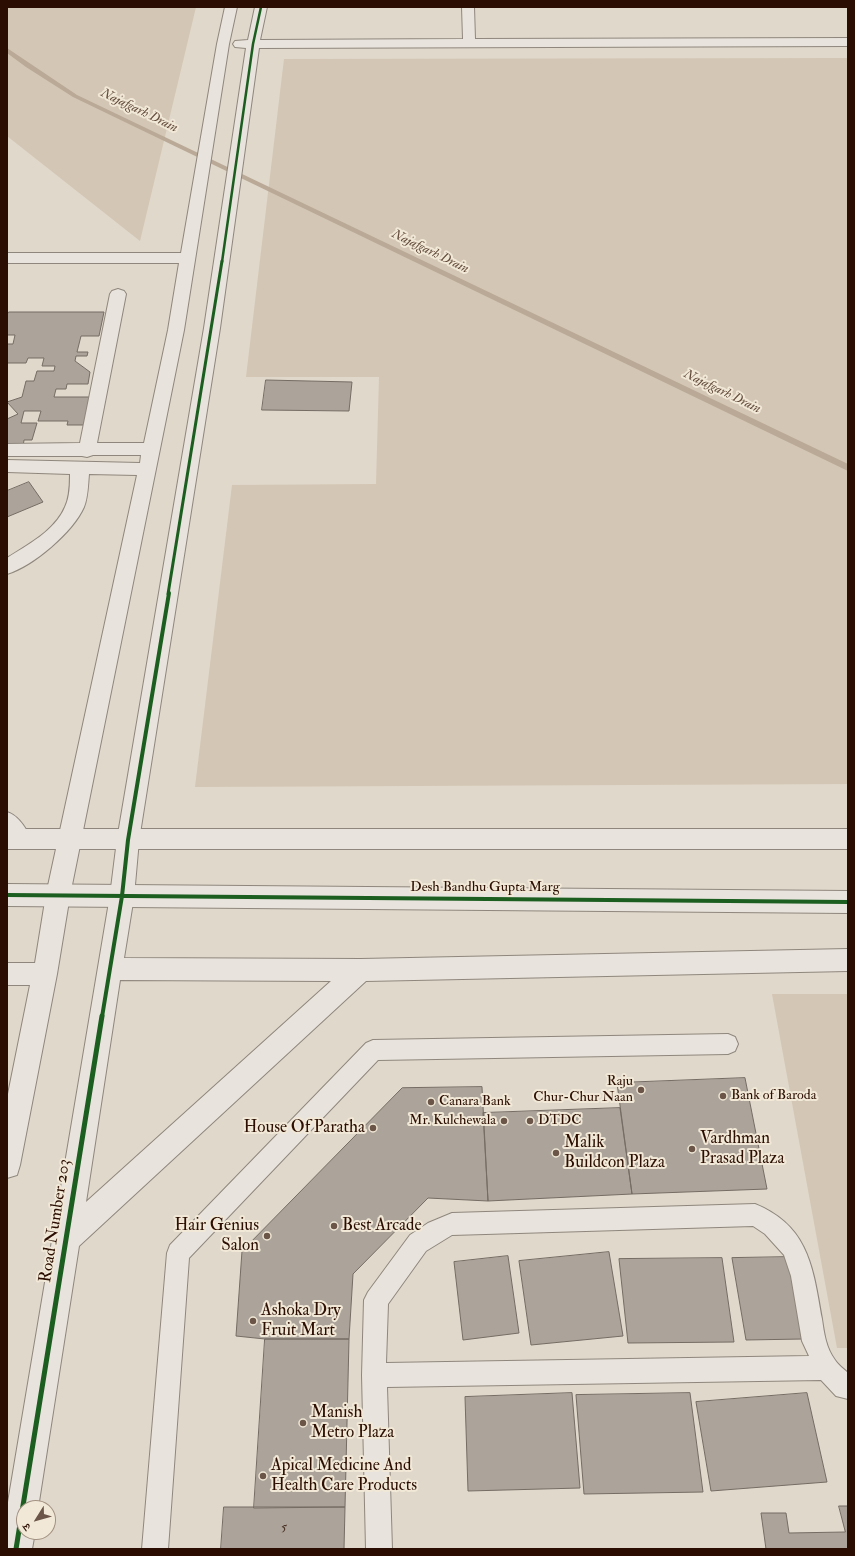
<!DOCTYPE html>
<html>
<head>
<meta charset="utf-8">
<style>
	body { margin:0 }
	#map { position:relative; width:855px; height:1556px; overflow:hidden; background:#e0d8cb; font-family:"IM FELL Double Pica","Noto Serif Devanagari",serif }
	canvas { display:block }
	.frame { position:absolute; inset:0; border:8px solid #2b0e01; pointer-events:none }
	.north { position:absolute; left:16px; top:1500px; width:40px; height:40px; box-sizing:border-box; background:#f1e8d7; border:1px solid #a29181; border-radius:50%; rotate:233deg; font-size:11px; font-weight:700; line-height:16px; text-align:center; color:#2b0e01 }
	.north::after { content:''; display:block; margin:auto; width:14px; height:18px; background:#6a5548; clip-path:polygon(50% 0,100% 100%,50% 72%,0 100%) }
</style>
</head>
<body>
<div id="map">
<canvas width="855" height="1556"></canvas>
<div class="frame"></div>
<div class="north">उ</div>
</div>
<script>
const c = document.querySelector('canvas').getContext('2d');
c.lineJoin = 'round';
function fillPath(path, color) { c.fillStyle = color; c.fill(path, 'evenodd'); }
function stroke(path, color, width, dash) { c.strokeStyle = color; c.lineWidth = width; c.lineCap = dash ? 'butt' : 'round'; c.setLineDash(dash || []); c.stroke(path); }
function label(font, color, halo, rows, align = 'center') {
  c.font = font + ' "IM FELL Double Pica",serif'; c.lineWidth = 4; c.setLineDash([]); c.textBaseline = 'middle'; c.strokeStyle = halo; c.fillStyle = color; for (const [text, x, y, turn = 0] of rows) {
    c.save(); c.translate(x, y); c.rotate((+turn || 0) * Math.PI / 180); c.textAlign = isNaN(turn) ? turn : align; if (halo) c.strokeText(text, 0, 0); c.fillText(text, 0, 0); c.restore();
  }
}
const green = new Path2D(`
	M 7,7 L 196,7 L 140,241 L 7,136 Z
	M 848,58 L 848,784 L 195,787 L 232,485 L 376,484 L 379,377 L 246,377 L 284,59 Z
	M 772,994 L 848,994 L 848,1348 L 837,1348 Z`);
const stream = new Path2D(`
	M 7,48 L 77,95 L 848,464 L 848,471 L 73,97 L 26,67 L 7,53 Z`);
const building = new Path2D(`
	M 9,312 L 104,312 L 99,336 L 81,336 L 77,352 L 88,352 L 87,356 L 76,356 L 75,361 L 90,372 L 88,384 L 67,384 L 66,389 L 56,389 L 54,397 L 91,397 L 84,425 L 67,425 L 68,421 L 38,421 L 41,411 L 24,411 L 21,423 L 37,423 L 32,440 L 24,440 L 23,447 L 7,447 L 7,419 L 18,414 L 7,402 L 22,397 L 26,381 L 34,381 L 37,371 L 54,371 L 55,366 L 42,366 L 44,358 L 28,358 L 26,363 L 7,363 L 7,344 L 13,344 L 15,335 L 7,335 L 7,315 Z
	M 266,380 L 352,382 L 349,411 L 262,410 Z
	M 29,482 L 43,502 L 7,517 L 7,491 Z
	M 745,1078 L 767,1189 L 632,1194 L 617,1083 Z
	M 482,1087 L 488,1201 L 428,1198 L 353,1274 L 349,1339 L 265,1339 L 236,1336 L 242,1251 L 402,1088 Z
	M 620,1108 L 632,1194 L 488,1201 L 483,1113 Z
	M 609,1252 L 623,1336 L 531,1345 L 519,1261 Z
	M 508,1256 L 519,1333 L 463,1340 L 454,1262 Z
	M 789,1257 L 803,1339 L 746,1340 L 732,1258 Z
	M 722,1258 L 734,1342 L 628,1343 L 619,1259 Z
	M 265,1339 L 349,1339 L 345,1507 L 254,1508 Z
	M 572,1393 L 580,1488 L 468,1491 L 465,1397 Z
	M 690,1393 L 703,1492 L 584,1494 L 576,1395 Z
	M 807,1393 L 827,1482 L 711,1491 L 696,1402 Z
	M 839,1506 L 848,1506 L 848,1549 L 766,1549 L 761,1513 L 786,1513 L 789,1533 L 845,1532 Z
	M 224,1507 L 345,1507 L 344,1549 L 221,1549 Z`);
const service = new Path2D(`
	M 728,1034 L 735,1037 L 738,1044 L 735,1051 L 728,1054 L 378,1060 L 189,1258 L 168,1549 L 142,1549 L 167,1253 L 170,1245 L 366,1043 L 373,1040 Z
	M 755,1204 C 809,1226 813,1268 822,1319 C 824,1333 826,1348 835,1360 C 838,1365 844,1369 848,1373 L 848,1399 L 836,1396 L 821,1380 L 387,1387 L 392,1549 L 366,1549 L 362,1375 L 364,1300 L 368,1292 L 410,1235 L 428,1223 L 452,1213 ZM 753,1226 L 765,1234 L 784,1255 L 791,1276 L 802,1341 L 809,1356 L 386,1363 L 388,1304 L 426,1251 L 452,1235 Z`);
const minor = new Path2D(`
	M 225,7 L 237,7 L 229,44 L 184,330 L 70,895 L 57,974 L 20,1165 L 17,1175 L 7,1178 L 7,1099 L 30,985 L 7,985 L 7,963 L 35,963 L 46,895 L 137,475 L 89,474 C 88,485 88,497 84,507 C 73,532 33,566 7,574 L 7,558 C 27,545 55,531 65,507 C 70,497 70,484 70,474 L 7,472 L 7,460 L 140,463 L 141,455 L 93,455 L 87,457 L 82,456 L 7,456 L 7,444 L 80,443 L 110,294 L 112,291 L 118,289 L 124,291 L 126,294 L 97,443 L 144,443 L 168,330 L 179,263 L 7,263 L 7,253 L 181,253 L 217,44 Z
	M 255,7 L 267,7 L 260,40 L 463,39 L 462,7 L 474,7 L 475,39 L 848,38 L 848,46 L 259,48 L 220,328 L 139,840 L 134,896 L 124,958 L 361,959 L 848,949 L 848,971 L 366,981 L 79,1246 L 38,1508 L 24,1508 L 24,1532 L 35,1532 L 32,1549 L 7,1549 L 7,1508 L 110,896 L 117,840 L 204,328 L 246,48 L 235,47 L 233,44 L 235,41 L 248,40 ZM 120,980 L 331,981 L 86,1202 Z
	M 7,812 C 19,816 26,828 31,839 L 28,846 C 2,855 7,829 7,812 Z`);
const tertiary = new Path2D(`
	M 7,829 L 848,829 L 848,849 L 7,849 Z
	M 7,884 L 848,891 L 848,913 L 7,906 Z`);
const cyclewayFar3 = new Path2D(`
	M 222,262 L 253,44 L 261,7`);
const cyclewayFar2 = new Path2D(`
	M 168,594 L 222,261`);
const cyclewayFar1 = new Path2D(`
	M 7,895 L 848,902
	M 102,1017 L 122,896 L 128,840 L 169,593`);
const cycleway = new Path2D(`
	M 16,1549 L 102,1016`);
const markers = [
	[641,1090,4,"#6a5548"],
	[723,1096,4,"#6a5548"],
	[431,1102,4,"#6a5548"],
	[504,1121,4,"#6a5548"],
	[530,1121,4,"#6a5548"],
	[373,1128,4,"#6a5548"],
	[692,1149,4,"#6a5548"],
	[556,1153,4,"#6a5548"],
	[334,1226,4,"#6a5548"],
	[267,1236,4,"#6a5548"],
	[253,1321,4,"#6a5548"],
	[303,1423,4,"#6a5548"],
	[263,1476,4,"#6a5548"]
];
const farWaternames = [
	["Najafgarh Drain",139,111,26],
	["Najafgarh Drain",430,252,26],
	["Najafgarh Drain",722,392,26]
];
const streetNames = [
	["Desh Bandhu Gupta Marg",485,888]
];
const poiNames = [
	["Raju",633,1082,"right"],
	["Chur-Chur Naan",633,1098,"right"],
	["Bank of Baroda",731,1096],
	["Canara Bank",439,1102],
	["Mr. Kulchewala",496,1121,"right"],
	["DTDC",538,1121]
];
const nearNumbernames = [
	["5",284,1528]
];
const nearPoinames = [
	["House Of Paratha",365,1128,"right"],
	["Vardhman",700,1139],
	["Prasad Plaza",700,1159],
	["Malik",564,1143],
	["Buildcon Plaza",564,1163],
	["Hair Genius",259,1226,"right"],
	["Salon",259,1246,"right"],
	["Best Arcade",342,1226],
	["Ashoka Dry",261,1311],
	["Fruit Mart",261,1331],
	["Manish",311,1413],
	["Metro Plaza",311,1433],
	["Apical Medicine And",271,1466],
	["Health Care Products",271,1486]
];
const nearStreetnames = [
	["Road Number 203",56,1221,-81]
];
fillPath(green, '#d3c6b4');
fillPath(stream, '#b9a996');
fillPath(building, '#aca49a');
stroke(building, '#756c64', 1);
stroke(service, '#8f877d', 2);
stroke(minor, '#8f877d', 2);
stroke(tertiary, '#8f877d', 2);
fillPath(service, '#e8e3dc');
fillPath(minor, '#e8e3dc');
fillPath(tertiary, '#e8e3dc');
stroke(cyclewayFar3, '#1b5e20', 2.5);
stroke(cyclewayFar2, '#1b5e20', 3);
stroke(cyclewayFar1, '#1b5e20', 4);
stroke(cycleway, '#1b5e20', 5);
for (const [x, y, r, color] of markers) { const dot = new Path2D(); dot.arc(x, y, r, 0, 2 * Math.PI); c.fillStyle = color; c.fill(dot); stroke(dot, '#f1e8d7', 1.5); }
label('italic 13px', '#634b3a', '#f1e8d7', farWaternames);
label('14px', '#2b0e01', '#f1e8d7', streetNames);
label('14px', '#2b0e01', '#f1e8d7', poiNames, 'left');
label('14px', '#4b3427', null, nearNumbernames);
label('17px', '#2b0e01', '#f1e8d7', nearPoinames, 'left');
label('17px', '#2b0e01', '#f1e8d7', nearStreetnames);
</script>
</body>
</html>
